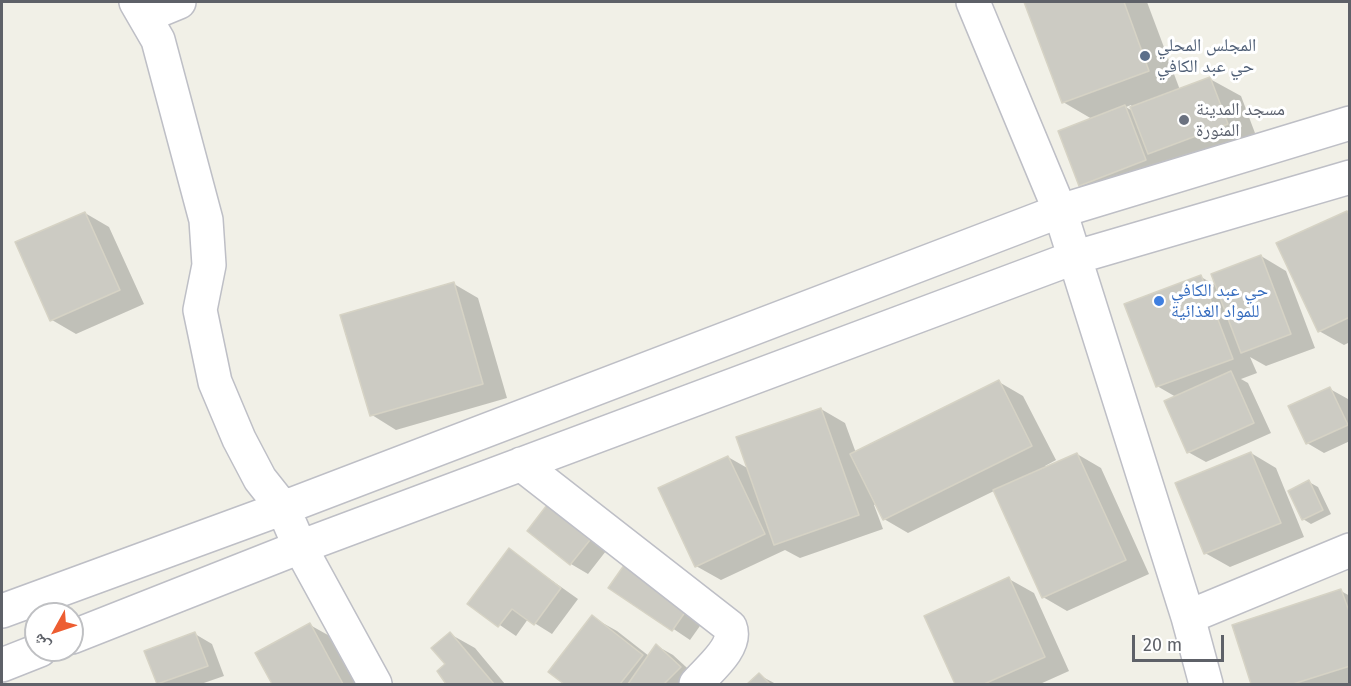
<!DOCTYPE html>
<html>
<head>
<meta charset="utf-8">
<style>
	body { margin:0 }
	#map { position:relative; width:1351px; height:686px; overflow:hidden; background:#f1f0e7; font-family:"Fira Sans","Noto Naskh Arabic",sans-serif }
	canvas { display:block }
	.frame { position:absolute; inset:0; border:3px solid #5e6168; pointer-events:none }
	.north { position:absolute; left:24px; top:602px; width:60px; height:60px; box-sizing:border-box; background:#fff; border:2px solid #bfc0c3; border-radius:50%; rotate:230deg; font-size:16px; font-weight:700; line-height:24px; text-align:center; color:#5e6168 }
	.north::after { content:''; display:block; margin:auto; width:21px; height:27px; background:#ed5d31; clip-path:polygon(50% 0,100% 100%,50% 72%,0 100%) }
	.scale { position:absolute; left:1132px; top:635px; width:92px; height:27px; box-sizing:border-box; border:3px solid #5e6168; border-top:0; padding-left:8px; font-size:18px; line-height:21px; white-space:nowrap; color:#5e6168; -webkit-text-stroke:4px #fff; paint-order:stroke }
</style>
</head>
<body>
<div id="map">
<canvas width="1351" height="686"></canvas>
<div class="frame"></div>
<div class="north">ش</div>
<div class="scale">20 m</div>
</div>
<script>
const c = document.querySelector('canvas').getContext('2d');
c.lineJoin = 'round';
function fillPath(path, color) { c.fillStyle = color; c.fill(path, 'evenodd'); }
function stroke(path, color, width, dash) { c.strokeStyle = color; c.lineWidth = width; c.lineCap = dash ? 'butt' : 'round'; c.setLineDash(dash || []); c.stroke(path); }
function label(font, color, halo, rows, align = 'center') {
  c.font = font + ' "Fira Sans","Noto Naskh Arabic",sans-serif'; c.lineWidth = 6; c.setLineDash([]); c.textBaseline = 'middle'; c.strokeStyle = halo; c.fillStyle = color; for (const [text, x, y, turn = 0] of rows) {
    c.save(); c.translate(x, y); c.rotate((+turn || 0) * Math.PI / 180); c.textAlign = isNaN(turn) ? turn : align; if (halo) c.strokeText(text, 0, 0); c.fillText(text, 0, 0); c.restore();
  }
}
const shadow = new Path2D(`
	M 1025,2 L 1147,2 L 1180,90 L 1210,79 L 1241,96 L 1258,141 L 1105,199 L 1080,185 L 1092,119 L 1063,102 ZM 1131,105 L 1134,112 L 1126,107 Z
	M 1347,212 L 1350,214 L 1350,342 L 1344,345 L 1319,331 Z
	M 85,213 L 109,227 L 144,304 L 76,334 L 52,320 Z
	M 1261,256 L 1286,271 L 1315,348 L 1266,366 L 1250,357 L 1257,373 L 1241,379 L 1248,383 L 1271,433 L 1206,462 L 1188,452 L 1166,402 L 1176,397 L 1157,386 L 1201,277 L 1217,286 Z
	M 454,284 L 478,298 L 507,398 L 396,430 L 372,415 Z
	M 999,382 L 1023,396 L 1056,460 L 1045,466 L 1046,468 L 1077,454 L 1101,468 L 1149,574 L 1067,611 L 1043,597 L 994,491 L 908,533 L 884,519 L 876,504 L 874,505 L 883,529 L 800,558 L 785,550 L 721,580 L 696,566 L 728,457 L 749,469 L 821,409 L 845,423 L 856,453 Z
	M 1330,389 L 1348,399 L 1350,403 L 1350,441 L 1324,453 L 1307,443 Z
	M 1251,453 L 1276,468 L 1304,537 L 1230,567 L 1205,553 Z
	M 1309,482 L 1318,487 L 1331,514 L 1311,524 L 1303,519 Z
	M 548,507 L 565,517 L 606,551 L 588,574 L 571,564 Z
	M 509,550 L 578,599 L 552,634 L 528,619 L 516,636 L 469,604 Z
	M 1009,579 L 1034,593 L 1069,671 L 1040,684 L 956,684 L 926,616 Z
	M 611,587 L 707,616 L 690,640 Z
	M 1341,591 L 1350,596 L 1350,684 L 1253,684 L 1234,626 Z
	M 592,617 L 617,631 L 649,656 L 657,646 L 673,655 L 697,677 L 690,684 L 567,684 L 550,671 Z
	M 310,625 L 335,639 L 359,684 L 274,684 L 257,653 Z
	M 195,634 L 212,644 L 224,676 L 201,684 L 158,684 L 146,652 Z
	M 450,634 L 475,648 L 505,684 L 448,684 Z
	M 759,675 L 776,684 L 750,684 Z`);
const building = new Path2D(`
	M 1024,2 L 1124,2 L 1149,71 L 1062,103 Z
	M 1210,77 L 1228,124 L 1148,154 L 1130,107 Z
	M 1125,105 L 1146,160 L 1079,186 L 1058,131 Z
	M 1347,211 L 1350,216 L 1350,317 L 1318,332 L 1276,243 Z
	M 85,212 L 120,290 L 50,321 L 15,242 Z
	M 1261,255 L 1291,334 L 1241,353 L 1211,274 Z
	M 1201,275 L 1233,359 L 1156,387 L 1124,304 Z
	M 454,282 L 483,384 L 370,416 L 340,315 Z
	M 1231,371 L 1254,423 L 1187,453 L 1164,401 Z
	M 999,380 L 1032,446 L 883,520 L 850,454 Z
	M 1330,387 L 1348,425 L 1306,444 L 1288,406 Z
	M 821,408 L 859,515 L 774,545 L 736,437 Z
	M 1251,452 L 1281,523 L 1204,554 L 1175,483 Z
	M 1077,453 L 1126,560 L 1042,598 L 993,490 Z
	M 728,456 L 765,534 L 695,567 L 658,488 Z
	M 1309,480 L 1323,510 L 1302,520 L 1288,491 Z
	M 547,505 L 590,540 L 570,565 L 527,531 Z
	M 509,548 L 561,588 L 534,625 L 512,609 L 498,627 L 467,604 Z
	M 627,561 L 690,605 L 672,631 L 608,588 Z
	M 1009,577 L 1045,657 L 984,684 L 955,684 L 924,616 Z
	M 1341,589 L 1350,614 L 1350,666 L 1293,684 L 1251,684 L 1232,625 Z
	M 592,615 L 643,655 L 620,684 L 564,684 L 548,672 Z
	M 310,623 L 343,684 L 272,684 L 255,653 Z
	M 195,632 L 208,666 L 157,684 L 144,651 Z
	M 450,632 L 494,684 L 446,684 L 437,671 L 445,664 L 431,648 Z
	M 656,644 L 681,667 L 664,684 L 628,684 Z
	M 759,673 L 770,684 L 747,684 Z`);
const street = new Path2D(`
	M 136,2 L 158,40 L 206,220 L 209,265 L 200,310 L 215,382 L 239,439 L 260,479 L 283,508 L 300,547 L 375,684
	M 973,2 L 1060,211 L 1188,617 L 1206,684
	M 145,16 L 179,2
	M 521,464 L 730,627 C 738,647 708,670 696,684
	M 2,611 L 283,508 L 1060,211 L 1350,123
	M 1188,617 L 1350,550
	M 72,637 L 300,547 L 1073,258 L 1350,177
	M 2,665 L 40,650`);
const markers = [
	[1145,56,6,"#5c6f8a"],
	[1184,120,6,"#6b7280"],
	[1159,301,6,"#3f7fe0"]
];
const serviceNames = [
	["المجلس المحلي",1157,46],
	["حي عبد الكافي",1157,67]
];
const worshipNames = [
	["مسجد المدينة",1196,110],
	["المنورة",1196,131]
];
const shopNames = [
	["حي عبد الكافي",1171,291],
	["للمواد الغذائية",1171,312]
];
fillPath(shadow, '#0003');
fillPath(building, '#cccbc3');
stroke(building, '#d6d3c5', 1.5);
stroke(street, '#bebfc6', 36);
stroke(street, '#fff', 33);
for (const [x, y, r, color] of markers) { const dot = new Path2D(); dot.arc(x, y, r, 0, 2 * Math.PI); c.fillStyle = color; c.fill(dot); stroke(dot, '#fff', 2); }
label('18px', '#4e5e75', '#fff', serviceNames, 'left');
label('18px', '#5b616d', '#fff', worshipNames, 'left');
label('18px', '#366cbe', '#fff', shopNames, 'left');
</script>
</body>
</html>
